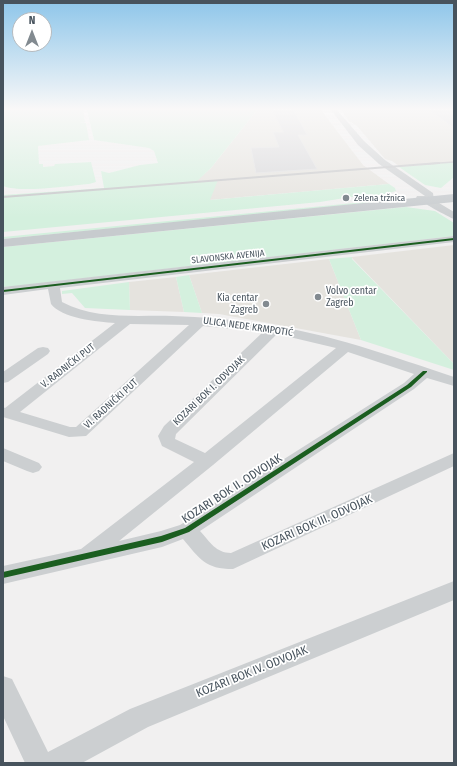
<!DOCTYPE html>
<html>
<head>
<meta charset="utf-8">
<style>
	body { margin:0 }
	#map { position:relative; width:457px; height:766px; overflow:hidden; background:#f1f0f0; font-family:"Fira Sans Condensed",sans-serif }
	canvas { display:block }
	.frame { position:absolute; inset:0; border:4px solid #47535d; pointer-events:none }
	.north { position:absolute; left:12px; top:12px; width:40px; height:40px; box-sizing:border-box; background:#fff; border:1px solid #b5babe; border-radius:50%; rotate:0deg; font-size:11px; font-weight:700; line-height:16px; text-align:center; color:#47535d }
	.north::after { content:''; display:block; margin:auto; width:14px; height:18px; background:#828a90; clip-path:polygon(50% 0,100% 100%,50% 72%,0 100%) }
</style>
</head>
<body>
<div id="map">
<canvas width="457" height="766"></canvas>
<div class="frame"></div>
<div class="north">N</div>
</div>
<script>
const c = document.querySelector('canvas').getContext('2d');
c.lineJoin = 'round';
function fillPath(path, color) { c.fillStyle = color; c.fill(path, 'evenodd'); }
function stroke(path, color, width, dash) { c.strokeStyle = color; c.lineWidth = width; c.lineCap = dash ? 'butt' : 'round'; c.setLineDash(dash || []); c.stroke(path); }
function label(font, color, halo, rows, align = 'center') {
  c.font = font + ' "Fira Sans Condensed",sans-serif'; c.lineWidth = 3.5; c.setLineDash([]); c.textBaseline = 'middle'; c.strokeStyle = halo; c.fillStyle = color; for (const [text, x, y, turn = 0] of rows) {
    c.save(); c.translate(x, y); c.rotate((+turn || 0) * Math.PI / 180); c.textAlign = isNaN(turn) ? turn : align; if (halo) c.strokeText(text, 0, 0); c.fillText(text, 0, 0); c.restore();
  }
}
const commercial = new Path2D(`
	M 257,110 L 321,110 L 363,165 L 389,184 L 209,200 L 196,181 L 211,168 Z
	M 341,110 L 454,110 L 454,162 L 399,166 L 392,161 L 385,159 L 357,126 L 349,121 Z
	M 454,245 L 454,364 L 352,258 L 352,257 Z
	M 329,259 L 361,340 L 219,314 L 202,313 L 189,275 Z
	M 176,277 L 184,312 L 130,310 L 129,282 Z`);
const green = new Path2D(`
	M 3,110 L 83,110 L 85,122 L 80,122 L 86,123 L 89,140 L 38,146 L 39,164 L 43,164 L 43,167 L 54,166 L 55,164 L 91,162 L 96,182 L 89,184 C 68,186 21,193 3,186 Z
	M 87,110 L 257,110 L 211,168 L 197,181 L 218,180 L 210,200 L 389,184 L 395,188 L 396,191 L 382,195 L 351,197 L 320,202 L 3,232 L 3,195 L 104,188 L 101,171 L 109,173 L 140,165 L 158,163 L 154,151 L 149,148 L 94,140 Z
	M 454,162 L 454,177 L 441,188 L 425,185 L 399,167 Z
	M 395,199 L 397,201 L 3,239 L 3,237 Z
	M 406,207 L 435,211 L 454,223 L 454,236 L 16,286 L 3,287 L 3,247 Z
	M 352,257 L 352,259 L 454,364 L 454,370 L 361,340 L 329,259 Z
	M 189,275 L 202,313 L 184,312 L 176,277 Z
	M 129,282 L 130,310 L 85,308 L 72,293 L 62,294 L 62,291 Z`);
const building = new Path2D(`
	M 272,110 L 294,110 L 307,135 L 298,135 L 317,169 L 256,173 L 251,148 L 279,147 L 273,132 L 283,132 Z
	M 430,110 L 454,110 L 454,128 Z`);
const minor = new Path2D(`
	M 331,110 L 337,110 L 364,141 L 385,160 L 433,193 L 434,200 L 454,212 L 454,219 C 450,218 418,200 416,198 L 417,196 L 425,196 L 379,164 L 358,145 Z
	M 454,236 L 454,242 L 60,288 L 62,302 C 96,320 135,315 172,316 C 202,317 232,319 262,324 C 328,333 391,356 454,377 L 454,386 L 427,378 L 414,389 L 200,531 C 210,542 216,553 231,553 L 454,453 L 454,466 L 233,569 C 205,569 200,559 183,539 L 162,547 L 3,584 L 3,566 L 81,549 L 194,462 L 162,446 L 158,436 L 164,426 L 263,332 L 203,326 L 86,436 L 69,437 L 3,417 L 3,407 L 5,408 L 115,323 C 98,322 61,318 51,304 L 48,289 L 3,295 L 3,287 ZM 130,324 L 189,325 L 76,427 L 70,427 L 20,412 ZM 277,334 L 336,348 L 205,453 L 175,439 L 176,434 ZM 348,352 L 414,374 L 404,383 L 180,525 L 161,531 L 119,541 L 213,465 Z
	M 43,347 L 48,348 L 50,351 L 48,354 L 8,382 L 3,383 L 3,372 L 38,348 Z
	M 3,448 L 39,463 L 42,467 L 39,471 L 33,473 L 27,471 L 3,461 Z
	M 454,581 L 454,600 L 148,727 L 82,763 L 25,763 L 3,716 L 3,676 L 12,679 L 48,752 L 130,709 Z`);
const major = new Path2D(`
	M 454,194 L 454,202 L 3,247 L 3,239 Z`);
const railFar1 = new Path2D(`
	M 426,164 L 454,162`);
const rail = new Path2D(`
	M 3,197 L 439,163`);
const cycleway = new Path2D(`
	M 454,238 L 454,240 L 3,292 L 3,290 Z
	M 423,371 L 427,371 L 427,372 L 411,387 L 189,532 L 162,542 L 3,578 L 3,572 L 161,536 L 185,528 L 407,385 Z`);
const markers = [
	[346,198,4,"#828a90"],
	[318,297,4,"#828a90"],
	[266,304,4,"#828a90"]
];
const farPoinames = [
	["Zelena tržnica",354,198]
];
const farStreetnames = [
	["SLAVONSKA AVENIJA",228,257,-6]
];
const poiNames = [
	["Volvo centar",326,291],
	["Zagreb",326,303],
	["Kia centar",258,298,"right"],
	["Zagreb",258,310,"right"]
];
const streetNames = [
	["ULICA NEDE KRMPOTIĆ",248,327,8],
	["V. RADNIČKI PUT",68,366,-38],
	["KOZARI BOK I. ODVOJAK",209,391,-44],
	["VI. RADNIČKI PUT",111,404,-42]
];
const nearStreetnames = [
	["KOZARI BOK II. ODVOJAK",232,489,-33],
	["KOZARI BOK III. ODVOJAK",317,523,-24],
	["KOZARI BOK IV. ODVOJAK",252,672,-22]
];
fillPath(commercial, '#e5e3de');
fillPath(green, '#d4f0de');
fillPath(building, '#d8d8da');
stroke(building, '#e2e2e3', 1);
fillPath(minor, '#cccfd1');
fillPath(major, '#c7cbce');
stroke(railFar1, '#c6c7c9', 1.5);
stroke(rail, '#c6c7c9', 2);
fillPath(cycleway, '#1b5e20');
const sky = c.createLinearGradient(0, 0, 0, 218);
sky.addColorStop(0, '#8ec6ea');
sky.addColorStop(0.5, '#f9f8f8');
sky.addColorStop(1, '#f9f8f800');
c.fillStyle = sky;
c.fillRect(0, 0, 457, 218);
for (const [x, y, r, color] of markers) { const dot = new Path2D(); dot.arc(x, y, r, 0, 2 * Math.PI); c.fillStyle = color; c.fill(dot); stroke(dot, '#fff', 1.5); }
label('9px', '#47535d', '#fff', farPoinames, 'left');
label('9px', '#47535d', '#fff', farStreetnames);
label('10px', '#47535d', '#fff', poiNames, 'left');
label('10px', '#47535d', '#fff', streetNames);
label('12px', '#47535d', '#fff', nearStreetnames);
</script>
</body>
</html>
